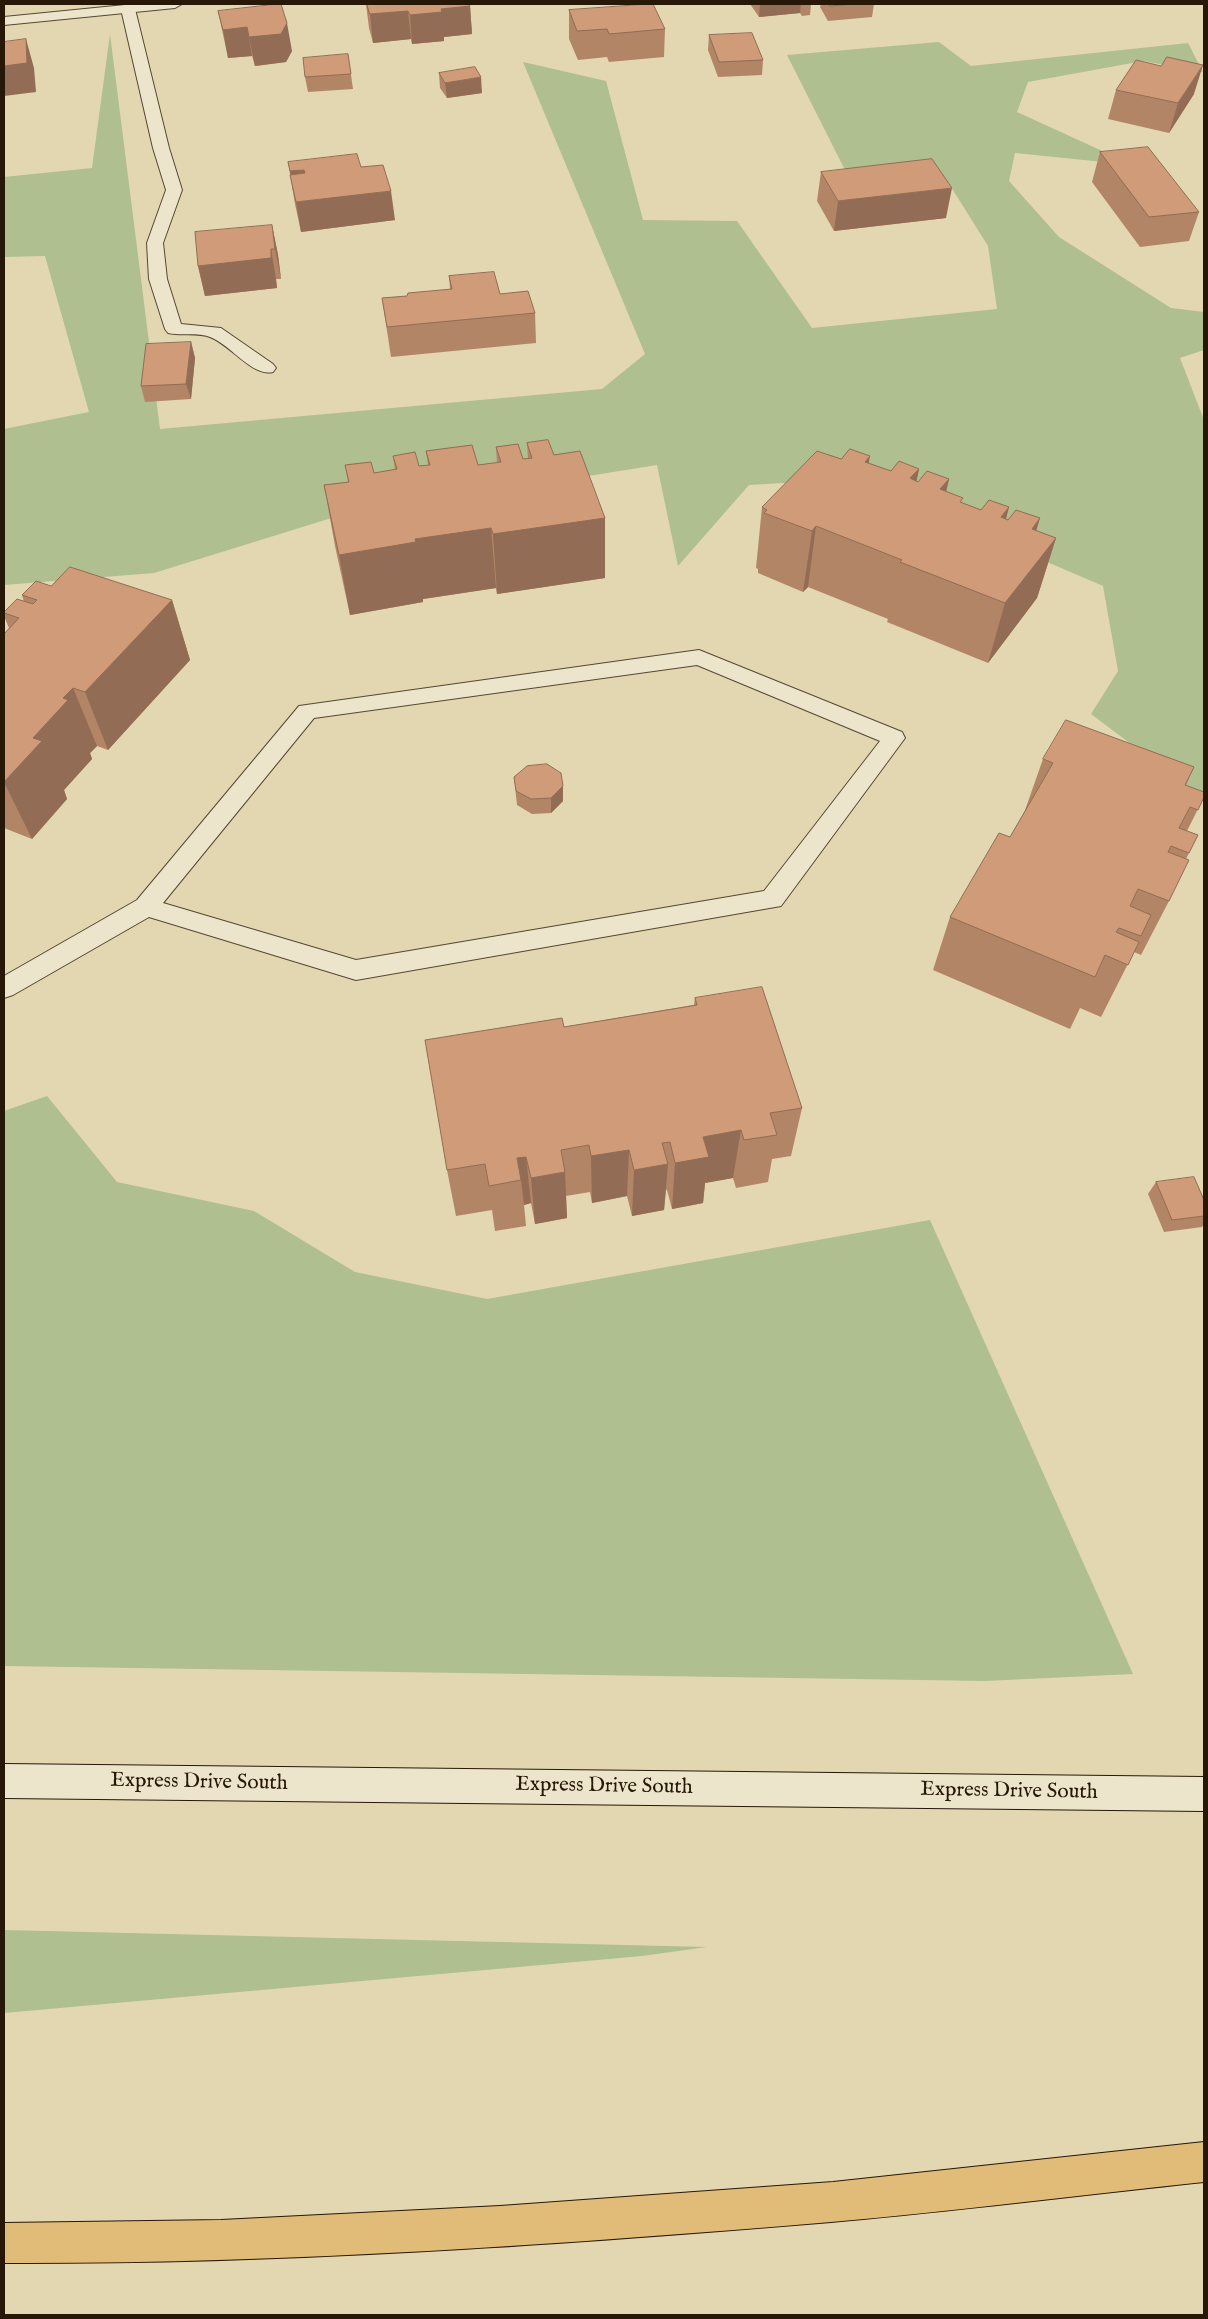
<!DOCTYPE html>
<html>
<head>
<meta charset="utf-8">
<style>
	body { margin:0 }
	#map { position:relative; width:1208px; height:2319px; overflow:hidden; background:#e2d7b1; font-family:"IM FELL English",serif }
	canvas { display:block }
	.frame { position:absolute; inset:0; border:5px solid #271707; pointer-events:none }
</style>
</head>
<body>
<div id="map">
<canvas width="1208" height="2319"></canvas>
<div class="frame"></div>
</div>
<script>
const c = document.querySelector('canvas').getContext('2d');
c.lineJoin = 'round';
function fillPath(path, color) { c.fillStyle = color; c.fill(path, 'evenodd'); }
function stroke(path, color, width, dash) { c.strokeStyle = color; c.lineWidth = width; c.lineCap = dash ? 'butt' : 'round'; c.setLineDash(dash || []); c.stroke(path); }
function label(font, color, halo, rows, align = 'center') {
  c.font = font + ' "IM FELL English",serif'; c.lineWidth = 4; c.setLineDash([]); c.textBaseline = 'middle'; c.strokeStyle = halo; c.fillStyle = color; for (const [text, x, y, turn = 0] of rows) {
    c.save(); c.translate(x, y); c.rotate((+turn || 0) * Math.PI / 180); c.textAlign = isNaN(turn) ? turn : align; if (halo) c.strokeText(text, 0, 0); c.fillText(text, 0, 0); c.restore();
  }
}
const green = new Path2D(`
	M 110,34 L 160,429 L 602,389 L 645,354 L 523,62 L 606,81 L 643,220 L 737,221 L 812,328 L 997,309 L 988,246 L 946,179 L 846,172 L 787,55 L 939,42 L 971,66 L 1188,43 L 1203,72 L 1143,61 L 1028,82 L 1017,112 L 1133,165 L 1015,153 L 1009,181 L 1059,237 L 1171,308 L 1204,312 L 1204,350 L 1180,358 L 1204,420 L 1204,799 L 1091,714 L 1118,671 L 1103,586 L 854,479 L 749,485 L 678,566 L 657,465 L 338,516 L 154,573 L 4,585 L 4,429 L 89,412 L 45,256 L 4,257 L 4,177 L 92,168 Z
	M 47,1096 L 117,1182 L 254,1211 L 355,1272 L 487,1299 L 930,1220 L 1133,1674 L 985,1681 L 4,1666 L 4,1111 Z
	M 4,1930 L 707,1947 L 642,1956 L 4,2013 Z`);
const lane = new Path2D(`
	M 128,5 L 135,9 L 169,148 L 182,190 L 163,243 L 167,279 L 181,324 L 221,328 L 273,364 L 276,368 L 273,372 C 252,377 230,344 210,337 C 198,332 181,336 168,333 L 165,329 L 149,279 L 147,243 L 166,190 L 153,148 L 121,9 Z
	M 699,650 L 902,732 L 905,738 L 781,906 L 356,980 L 149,917 L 13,995 L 4,998 L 4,976 L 137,900 L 299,706 ZM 697,665 L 880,741 L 764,891 L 356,960 L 163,903 L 314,718 Z`);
const street = new Path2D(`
	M 135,4 L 182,4 L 175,8 L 4,25 L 4,17 Z`);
const secondary = new Path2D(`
	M 4,1764 L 1204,1777 L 1204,1811 L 4,1798 Z`);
const highway = new Path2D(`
	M 1204,2142 L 1204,2182 C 1080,2195 956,2211 831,2222 C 556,2245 280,2264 4,2263 L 4,2223 L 221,2220 L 500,2206 L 833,2182 Z`);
const wall = new Path2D(`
	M 366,4 L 470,6 L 472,34 L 444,37 L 444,41 L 412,44 L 411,39 L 373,43 L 369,28 Z
	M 750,4 L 811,4 L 810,15 L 802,16 L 800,13 L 759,17 Z
	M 821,4 L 874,4 L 872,17 L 828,21 L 820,7 Z
	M 569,10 L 665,29 L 664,57 L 609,62 L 607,57 L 578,60 L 569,39 Z
	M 218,11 L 292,51 L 286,62 L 255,66 L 252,56 L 228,58 Z
	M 709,35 L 763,60 L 762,75 L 718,77 L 708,50 Z
	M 348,54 L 353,89 L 308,92 L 305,77 Z
	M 439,73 L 482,93 L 447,98 L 440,88 Z
	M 1116,90 L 1194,94 L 1169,133 L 1108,119 Z
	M 1100,152 L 1199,212 L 1189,241 L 1140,247 L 1092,182 Z
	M 288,162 L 361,167 L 395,220 L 301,232 L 295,204 Z
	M 821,172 L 946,218 L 834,231 L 817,201 Z
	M 272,225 L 278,255 L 281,279 L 276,279 L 277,288 L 205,296 L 198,266 Z
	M 449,276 L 500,294 L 535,313 L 536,343 L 391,357 L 382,298 L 407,296 L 450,289 Z
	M 191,342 L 195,358 L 191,399 L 145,402 L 141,386 Z
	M 527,443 L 554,455 L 605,518 L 605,578 L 497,594 L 496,588 L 423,599 L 423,602 L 350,615 L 335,546 L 324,485 L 348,482 L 345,465 L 374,473 L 395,470 L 393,456 L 419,466 L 428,465 L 426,451 L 478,465 L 497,463 L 496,447 L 523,459 L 528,459 Z
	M 841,459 L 869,463 L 891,471 L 919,469 L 916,481 L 918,482 L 949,479 L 946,491 L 962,503 L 981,510 L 1009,507 L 1006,519 L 1056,538 L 1037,598 L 988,663 L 887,622 L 888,619 L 808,587 L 803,592 L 758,573 L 758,569 L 756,568 L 762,507 Z
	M 51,586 L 172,600 L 190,660 L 108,750 L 97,746 L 90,753 L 92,759 L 64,790 L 67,799 L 32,839 L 4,828 L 4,634 L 9,628 L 4,616 L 4,612 L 24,602 L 22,595 Z
	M 1043,759 L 1194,767 L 1186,785 L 1204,797 L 1187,831 L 1198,835 L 1186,859 L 1169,901 L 1141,955 L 1134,952 L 1101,1017 L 1080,1008 L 1070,1029 L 933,970 L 950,917 L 1010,837 L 1024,813 Z
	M 514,777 L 563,801 L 551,813 L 532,814 L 517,805 Z
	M 695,998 L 802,1108 L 791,1156 L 772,1159 L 768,1182 L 736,1188 L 733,1178 L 705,1183 L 703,1203 L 672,1209 L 667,1190 L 666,1190 L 664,1210 L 632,1216 L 627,1196 L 592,1203 L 590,1192 L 566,1196 L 567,1218 L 535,1224 L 531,1203 L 524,1205 L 526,1226 L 495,1231 L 492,1210 L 456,1216 L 447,1170 L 564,1027 L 694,1005 Z
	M 1156,1182 L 1204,1200 L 1204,1223 L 1202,1227 L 1164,1232 L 1148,1194 Z`);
const shadedWall = new Path2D(`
	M 760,4 L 801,4 L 800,13 L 759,17 Z
	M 470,6 L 472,34 L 444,37 L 444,41 L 412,44 L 410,15 L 441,9 Z
	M 408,11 L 411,39 L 373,43 L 370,14 Z
	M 287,23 L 292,51 L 286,62 L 255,66 L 249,37 Z
	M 247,27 L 252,56 L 228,58 L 223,30 Z
	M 26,39 L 34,68 L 36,92 L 4,96 L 4,66 Z
	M 1203,65 L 1194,94 L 1169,133 L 1178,103 Z
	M 481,77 L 482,93 L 447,98 L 445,83 Z
	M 304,170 L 309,199 L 293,191 L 290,171 Z
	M 952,188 L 946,218 L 834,231 L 838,201 Z
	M 391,191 L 395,220 L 301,232 L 296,202 Z
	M 272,225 L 278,255 L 281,279 L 275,249 Z
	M 271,249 L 276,279 L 277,288 L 205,296 L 198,266 Z
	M 191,342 L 195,358 L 191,399 L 186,384 Z
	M 870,456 L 859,517 L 865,462 Z
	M 919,469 L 907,529 L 910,478 Z
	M 949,479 L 935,540 L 940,489 Z
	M 1009,507 L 993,568 L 1001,517 Z
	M 605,518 L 605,578 L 497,594 L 493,534 Z
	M 1040,518 L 1022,579 L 1032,529 Z
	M 816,526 L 808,587 L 803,592 L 812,531 Z
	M 491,528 L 496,588 L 423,599 L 423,602 L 350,615 L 339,555 L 415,539 Z
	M 1056,538 L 1037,598 L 988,663 L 1005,603 Z
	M 172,600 L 190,660 L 108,750 L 85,692 Z
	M 73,688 L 97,746 L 90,753 L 92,759 L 64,790 L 67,799 L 32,839 L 4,782 L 33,738 L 63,698 Z
	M 563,786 L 563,801 L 551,813 L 551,798 Z
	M 741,1130 L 733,1178 L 705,1183 L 703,1203 L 672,1209 L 675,1163 L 703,1137 Z
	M 629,1150 L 627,1196 L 592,1203 L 591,1156 Z
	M 526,1157 L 531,1203 L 524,1205 L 521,1180 L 517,1158 Z
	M 668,1164 L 664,1210 L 632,1216 L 634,1170 Z
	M 565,1172 L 567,1218 L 535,1224 L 531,1178 Z`);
const building = new Path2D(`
	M 281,4 L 287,23 L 281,34 L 249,37 L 247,27 L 223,30 L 218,11 Z
	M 367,4 L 469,4 L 470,6 L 441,9 L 442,12 L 410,15 L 408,11 L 370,14 Z
	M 653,4 L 665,29 L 609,34 L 607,29 L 577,31 L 569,10 Z
	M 829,4 L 854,4 L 830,6 Z
	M 752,33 L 763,60 L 719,62 L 709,35 Z
	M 26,39 L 27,63 L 4,66 L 4,42 Z
	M 348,54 L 351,74 L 305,77 L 303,58 Z
	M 1167,57 L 1203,65 L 1178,103 L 1116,90 L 1136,60 L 1161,66 Z
	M 475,67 L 481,77 L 445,83 L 439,73 Z
	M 1148,147 L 1199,212 L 1149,217 L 1100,152 Z
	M 357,154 L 361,167 L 383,165 L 391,191 L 296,202 L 290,175 L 305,173 L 304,170 L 290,171 L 288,162 Z
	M 932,159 L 952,188 L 838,201 L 821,172 Z
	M 272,225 L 275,249 L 271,249 L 271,258 L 198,266 L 195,232 Z
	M 494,272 L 500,294 L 528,291 L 535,313 L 387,327 L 382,298 L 407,296 L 408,293 L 452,289 L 449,276 Z
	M 191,342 L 186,384 L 141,386 L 146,344 Z
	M 548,440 L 554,455 L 580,451 L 605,518 L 493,534 L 491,528 L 415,539 L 416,542 L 339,555 L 324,485 L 349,482 L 345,465 L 371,462 L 374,473 L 397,469 L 393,456 L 415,452 L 419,466 L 430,465 L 426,451 L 472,445 L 478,465 L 501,462 L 496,447 L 518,444 L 523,459 L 532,458 L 527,443 Z
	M 850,449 L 870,456 L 865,462 L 891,471 L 899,461 L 919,469 L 910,478 L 918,482 L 927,471 L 949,479 L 940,489 L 963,498 L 960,502 L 981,510 L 989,500 L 1009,507 L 1001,517 L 1008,520 L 1016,510 L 1040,518 L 1032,529 L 1056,538 L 1005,603 L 900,562 L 902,560 L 816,526 L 812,531 L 764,513 L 767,510 L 762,507 L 817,451 L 841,459 Z
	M 70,567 L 172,600 L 85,692 L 73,688 L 63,698 L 68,700 L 33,738 L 42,741 L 4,782 L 4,634 L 19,618 L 4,613 L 4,612 L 17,599 L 33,604 L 37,600 L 22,595 L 36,581 L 51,586 Z
	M 1066,720 L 1194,767 L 1185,785 L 1204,792 L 1204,797 L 1198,810 L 1190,807 L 1179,828 L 1198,835 L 1189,853 L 1171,846 L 1168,852 L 1189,860 L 1169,901 L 1138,889 L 1130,906 L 1151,915 L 1141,936 L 1119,928 L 1116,932 L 1139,942 L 1128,965 L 1105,955 L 1095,977 L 950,917 L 999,833 L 1010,837 L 1053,763 L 1043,759 Z
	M 547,764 L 561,773 L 563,786 L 551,798 L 531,799 L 516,791 L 514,777 L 527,766 Z
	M 762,987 L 802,1108 L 770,1113 L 777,1135 L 744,1140 L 741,1130 L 703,1137 L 709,1157 L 675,1163 L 670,1142 L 662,1143 L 668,1164 L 634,1170 L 629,1150 L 591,1156 L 589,1145 L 561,1150 L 565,1172 L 531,1178 L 526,1157 L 517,1158 L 521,1180 L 489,1186 L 485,1164 L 447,1170 L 425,1040 L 562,1018 L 564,1027 L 697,1005 L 695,998 Z
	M 1194,1177 L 1204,1200 L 1204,1216 L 1172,1220 L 1156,1182 Z`);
const nearStreetnames = [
	["Express Drive South",199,1783,1],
	["Express Drive South",604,1787,1],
	["Express Drive South",1009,1792,1]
];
fillPath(green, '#afbf8f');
stroke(lane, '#564732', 2);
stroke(street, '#564732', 2);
stroke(secondary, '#271707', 2);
stroke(highway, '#271707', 2);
fillPath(lane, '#ece5cc');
fillPath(street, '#ece5cc');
fillPath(secondary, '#ece5cc');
fillPath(highway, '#e1bc78');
fillPath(wall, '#b38567');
fillPath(shadedWall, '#926c54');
fillPath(building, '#d09b78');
stroke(building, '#926c54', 1);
label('21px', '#271707', '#ece5cc', nearStreetnames);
</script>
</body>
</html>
